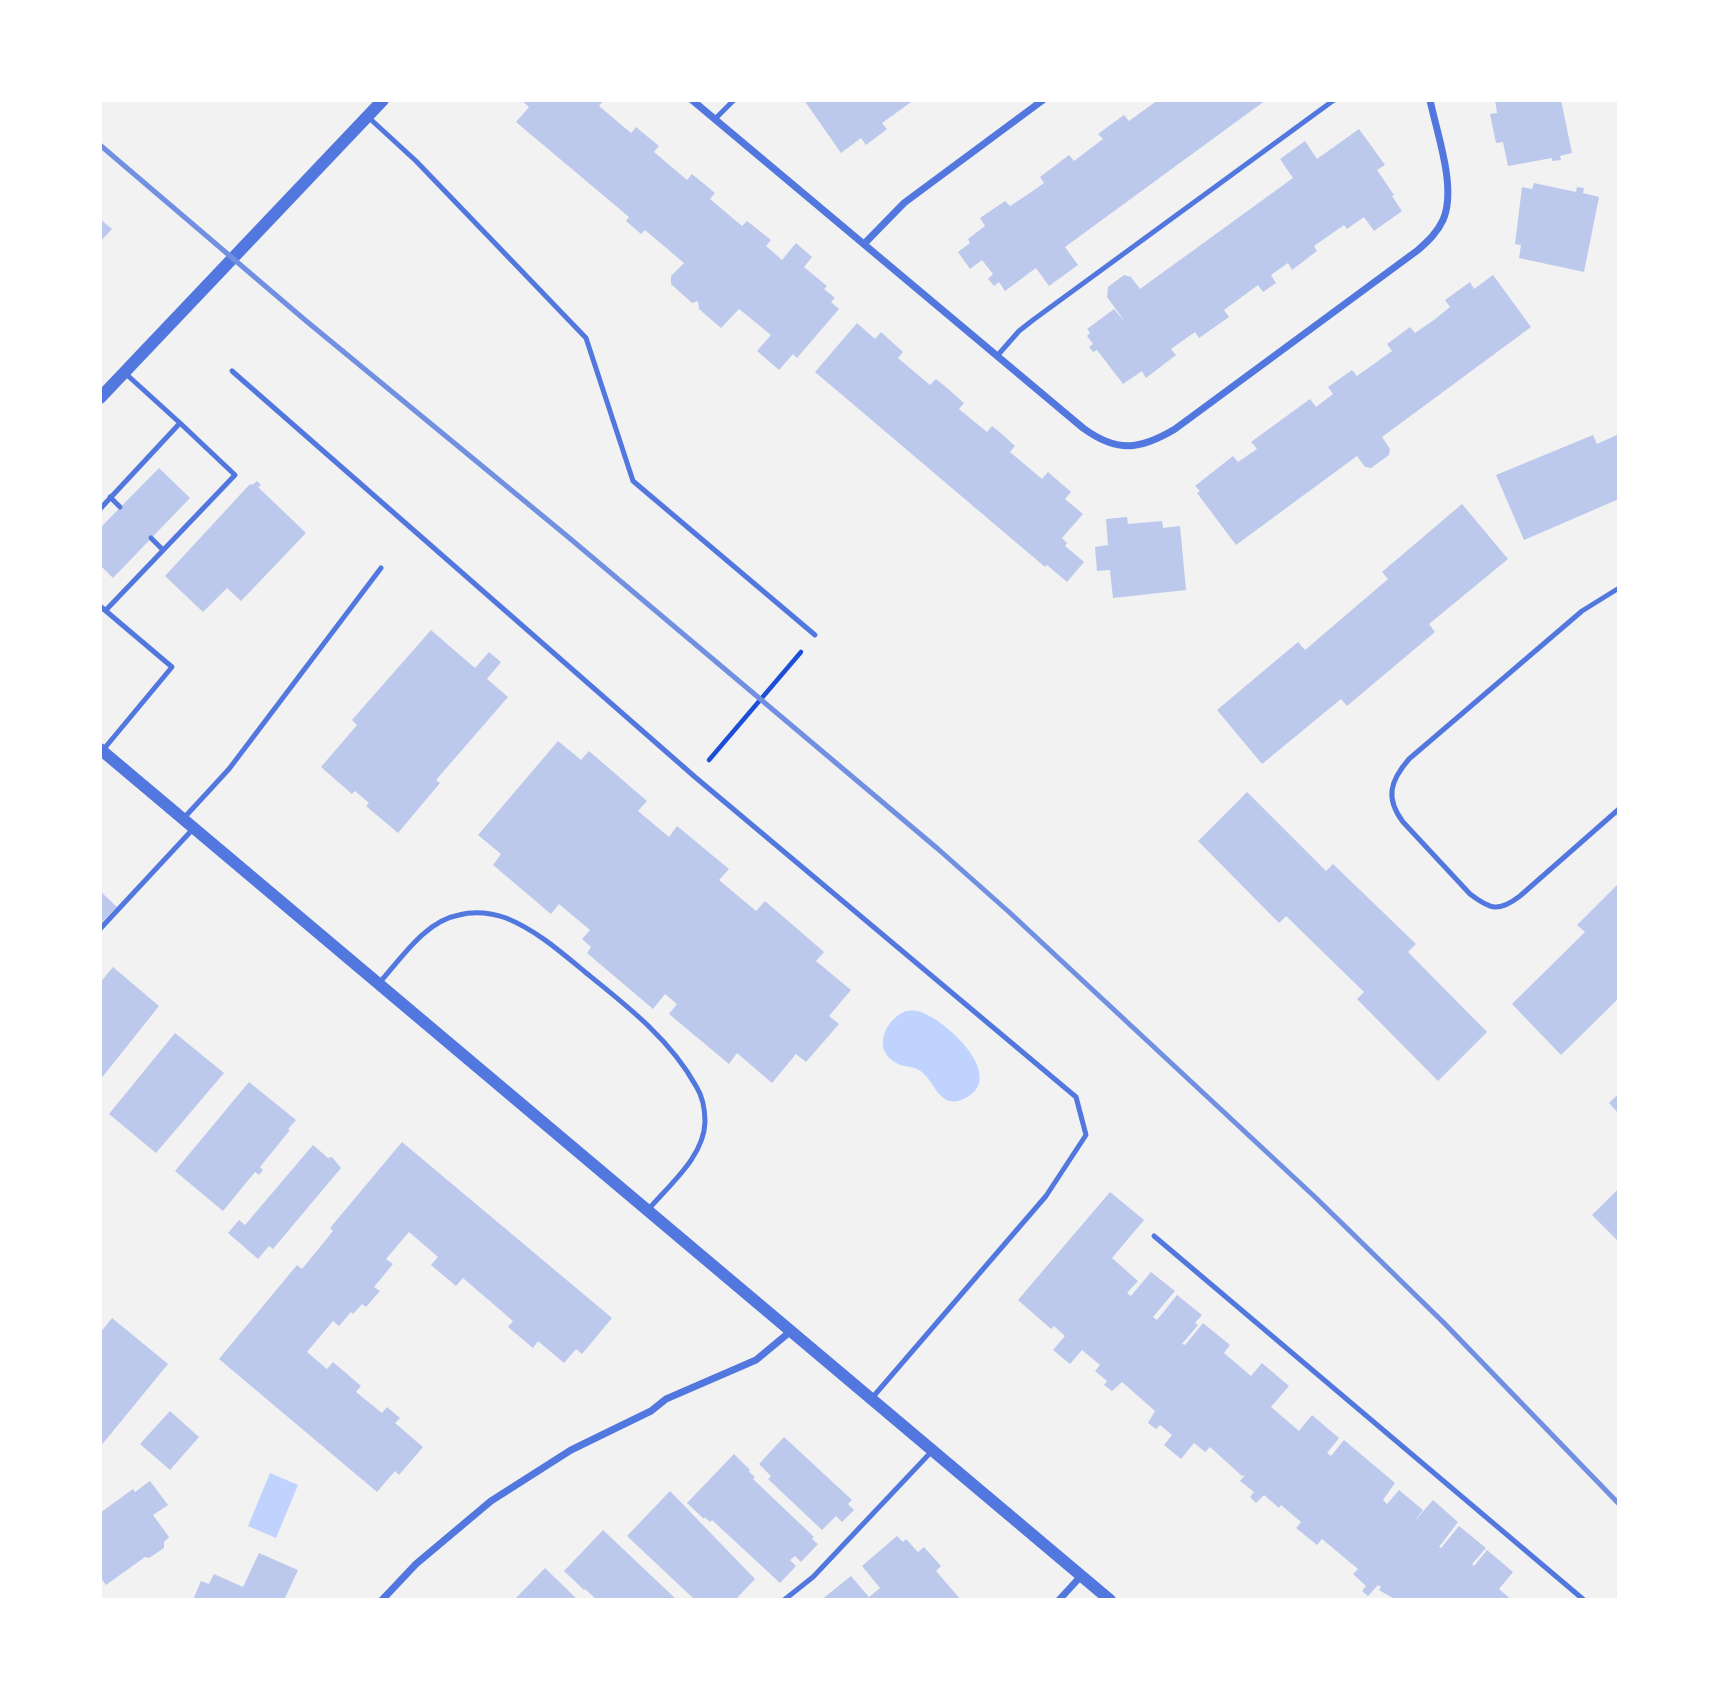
<!DOCTYPE html>
<html>
<head>
<meta charset="utf-8">
<style>
	body { margin:0 }
	#map { position:relative; width:1719px; height:1700px; overflow:hidden; background:#f2f2f2; font-family:Figtree,sans-serif }
	canvas { display:block }
	.frame { position:absolute; inset:0; border:102px solid #fff; pointer-events:none }
</style>
</head>
<body>
<div id="map">
<canvas width="1719" height="1700"></canvas>
<div class="frame"></div>
</div>
<script>
const c = document.querySelector('canvas').getContext('2d');
c.lineJoin = 'round';
function fillPath(path, color) { c.fillStyle = color; c.fill(path, 'evenodd'); }
function stroke(path, color, width, dash) { c.strokeStyle = color; c.lineWidth = width; c.lineCap = dash ? 'butt' : 'round'; c.setLineDash(dash || []); c.stroke(path); }
const water = new Path2D(`
	M 906,1011 C 910,1011 913,1010 917,1011 C 942,1016 1005,1073 969,1096 C 939,1115 936,1080 919,1070 C 912,1066 905,1067 898,1064 C 871,1051 884,1020 906,1011 Z
	M 270,1473 L 298,1485 L 276,1538 L 248,1526 Z`);
const building = new Path2D(`
	M 521,100 L 604,100 L 599,106 L 631,133 L 636,127 L 648,137 L 659,146 L 654,152 L 687,180 L 692,174 L 715,193 L 710,199 L 742,226 L 747,221 L 771,240 L 766,246 L 782,260 L 796,243 L 812,257 L 804,267 L 827,286 L 824,289 L 835,298 L 831,302 L 839,309 L 797,358 L 793,354 L 779,370 L 757,351 L 771,335 L 739,309 L 721,328 L 699,309 L 698,301 L 692,303 L 671,284 L 671,276 L 684,263 L 645,230 L 641,234 L 626,221 L 629,217 L 516,122 L 529,107 Z
	M 804,100 L 914,100 L 882,123 L 887,129 L 866,145 L 861,138 L 841,153 Z
	M 1158,100 L 1266,100 L 1065,247 L 1078,265 L 1049,286 L 1036,268 L 1005,291 L 999,282 L 994,286 L 988,279 L 993,274 L 982,260 L 970,269 L 958,252 L 970,243 L 968,239 L 985,226 L 980,218 L 1005,201 L 1010,206 L 1027,195 L 1044,183 L 1040,177 L 1069,155 L 1074,161 L 1103,139 L 1098,134 L 1124,115 L 1129,121 Z
	M 1495,100 L 1561,100 L 1572,153 L 1560,156 L 1561,160 L 1552,161 L 1552,158 L 1508,166 L 1503,142 L 1496,143 L 1490,114 L 1497,113 Z
	M 1359,129 L 1385,165 L 1377,170 L 1394,195 L 1392,196 L 1402,211 L 1374,231 L 1364,217 L 1347,229 L 1344,225 L 1314,246 L 1317,251 L 1292,270 L 1288,263 L 1271,275 L 1276,283 L 1263,292 L 1258,285 L 1224,310 L 1229,317 L 1199,338 L 1195,332 L 1171,349 L 1176,355 L 1146,378 L 1142,371 L 1123,384 L 1097,350 L 1093,352 L 1089,347 L 1093,344 L 1087,336 L 1090,333 L 1087,329 L 1114,309 L 1126,323 L 1107,297 L 1108,287 L 1124,275 L 1131,277 L 1140,289 L 1293,178 L 1280,159 L 1305,141 L 1317,159 Z
	M 1534,183 L 1576,192 L 1577,187 L 1584,188 L 1583,193 L 1599,197 L 1584,272 L 1519,258 L 1521,245 L 1515,244 L 1522,187 L 1532,189 Z
	M 100,219 L 112,229 L 100,242 Z
	M 1493,275 L 1531,327 L 1382,437 L 1390,449 L 1389,455 L 1371,468 L 1365,467 L 1357,456 L 1236,545 L 1197,493 L 1200,491 L 1195,486 L 1233,456 L 1238,462 L 1257,449 L 1251,442 L 1310,399 L 1316,407 L 1333,394 L 1328,387 L 1342,377 L 1352,370 L 1357,376 L 1392,351 L 1387,344 L 1410,327 L 1415,333 L 1434,320 L 1450,307 L 1445,300 L 1470,282 L 1474,289 Z
	M 857,323 L 875,339 L 881,332 L 903,352 L 898,358 L 930,385 L 936,379 L 947,388 L 964,403 L 959,409 L 987,432 L 992,426 L 1003,435 L 1015,446 L 1010,452 L 1042,479 L 1048,472 L 1071,492 L 1065,499 L 1083,514 L 1062,538 L 1067,543 L 1065,546 L 1084,562 L 1067,582 L 1047,565 L 1045,567 L 815,372 Z
	M 1619,434 L 1619,499 L 1524,540 L 1496,475 L 1593,435 L 1597,444 Z
	M 159,468 L 190,498 L 113,578 L 100,565 L 100,528 Z
	M 257,481 L 261,485 L 258,487 L 306,533 L 241,601 L 227,588 L 203,612 L 165,576 L 250,484 L 252,485 Z
	M 1462,504 L 1508,559 L 1429,624 L 1435,632 L 1347,706 L 1341,699 L 1262,764 L 1217,710 L 1298,642 L 1305,650 L 1388,579 L 1382,572 Z
	M 1127,517 L 1128,524 L 1162,521 L 1163,528 L 1180,526 L 1186,590 L 1113,598 L 1110,570 L 1097,571 L 1095,547 L 1108,545 L 1106,519 Z
	M 431,630 L 475,668 L 489,652 L 501,662 L 487,679 L 508,697 L 436,780 L 440,783 L 398,833 L 366,806 L 369,803 L 355,791 L 352,794 L 321,767 L 357,725 L 352,720 Z
	M 558,741 L 581,760 L 589,751 L 647,801 L 638,811 L 669,837 L 677,826 L 729,869 L 719,880 L 756,911 L 765,901 L 824,952 L 816,961 L 851,990 L 829,1016 L 839,1024 L 806,1062 L 796,1054 L 772,1083 L 737,1053 L 729,1064 L 669,1014 L 677,1004 L 665,994 L 653,1009 L 587,953 L 591,947 L 582,939 L 590,930 L 559,904 L 551,914 L 493,865 L 501,854 L 478,835 Z
	M 1247,792 L 1326,871 L 1333,864 L 1416,944 L 1408,952 L 1487,1032 L 1438,1081 L 1357,999 L 1364,992 L 1286,916 L 1279,923 L 1198,841 Z
	M 1619,883 L 1619,998 L 1561,1055 L 1512,1004 L 1585,932 L 1577,925 Z
	M 100,891 L 117,907 L 100,924 Z
	M 113,967 L 159,1006 L 100,1080 L 100,983 Z
	M 175,1033 L 224,1073 L 156,1153 L 109,1114 Z
	M 249,1082 L 296,1120 L 288,1129 L 290,1130 L 260,1167 L 263,1170 L 259,1175 L 255,1172 L 223,1211 L 175,1171 Z
	M 1619,1093 L 1619,1114 L 1609,1103 Z
	M 402,1142 L 612,1318 L 582,1354 L 576,1349 L 564,1363 L 538,1341 L 533,1348 L 508,1327 L 513,1321 L 463,1278 L 456,1286 L 431,1265 L 438,1257 L 409,1232 L 386,1259 L 393,1264 L 374,1287 L 380,1291 L 366,1307 L 362,1304 L 353,1314 L 351,1312 L 339,1326 L 333,1321 L 307,1352 L 327,1369 L 333,1362 L 361,1386 L 356,1392 L 382,1413 L 387,1407 L 400,1418 L 395,1423 L 423,1447 L 399,1475 L 395,1471 L 377,1492 L 219,1359 L 297,1265 L 302,1269 L 333,1231 L 330,1228 Z
	M 313,1145 L 328,1158 L 332,1157 L 341,1168 L 273,1249 L 269,1246 L 258,1259 L 228,1233 L 239,1220 L 245,1225 Z
	M 1619,1188 L 1619,1242 L 1592,1215 Z
	M 1110,1192 L 1144,1220 L 1112,1258 L 1138,1281 L 1127,1293 L 1131,1296 L 1151,1272 L 1175,1291 L 1153,1317 L 1157,1320 L 1177,1295 L 1202,1315 L 1195,1323 L 1198,1325 L 1182,1344 L 1185,1345 L 1203,1323 L 1230,1345 L 1224,1353 L 1251,1376 L 1262,1363 L 1289,1386 L 1271,1407 L 1299,1431 L 1312,1415 L 1339,1438 L 1327,1453 L 1331,1456 L 1344,1440 L 1395,1483 L 1383,1500 L 1387,1504 L 1399,1490 L 1423,1510 L 1413,1523 L 1433,1500 L 1458,1522 L 1439,1547 L 1441,1548 L 1459,1526 L 1486,1548 L 1472,1564 L 1474,1566 L 1487,1550 L 1513,1572 L 1499,1589 L 1512,1600 L 1396,1600 L 1379,1590 L 1381,1587 L 1378,1585 L 1368,1596 L 1362,1591 L 1366,1586 L 1353,1574 L 1358,1569 L 1322,1539 L 1317,1545 L 1296,1528 L 1301,1522 L 1281,1505 L 1279,1508 L 1264,1495 L 1256,1503 L 1250,1497 L 1254,1492 L 1240,1481 L 1245,1475 L 1242,1476 L 1210,1447 L 1205,1452 L 1194,1443 L 1181,1459 L 1164,1445 L 1172,1435 L 1160,1425 L 1156,1429 L 1148,1423 L 1155,1411 L 1122,1382 L 1112,1391 L 1104,1385 L 1107,1381 L 1095,1371 L 1100,1365 L 1082,1350 L 1070,1364 L 1053,1350 L 1065,1336 L 1054,1326 L 1051,1329 L 1018,1300 Z
	M 112,1318 L 168,1364 L 100,1447 L 100,1333 Z
	M 170,1411 L 199,1437 L 170,1470 L 140,1444 Z
	M 784,1437 L 852,1500 L 848,1504 L 854,1510 L 842,1522 L 836,1516 L 822,1530 L 768,1479 L 771,1476 L 759,1464 Z
	M 734,1454 L 750,1470 L 749,1472 L 755,1477 L 753,1479 L 814,1537 L 812,1539 L 818,1544 L 801,1562 L 795,1556 L 790,1560 L 796,1566 L 780,1583 L 712,1520 L 710,1522 L 705,1517 L 704,1519 L 687,1503 Z
	M 150,1481 L 168,1505 L 153,1515 L 169,1537 L 164,1542 L 164,1548 L 149,1558 L 145,1557 L 106,1585 L 100,1577 L 100,1513 L 133,1489 L 135,1492 Z
	M 670,1491 L 755,1579 L 735,1600 L 695,1600 L 627,1536 Z
	M 603,1530 L 677,1600 L 597,1600 L 585,1589 L 584,1590 L 564,1571 Z
	M 897,1536 L 903,1542 L 906,1539 L 918,1552 L 924,1547 L 941,1566 L 936,1571 L 961,1600 L 821,1600 L 851,1576 L 869,1597 L 880,1588 L 862,1566 Z
	M 259,1553 L 298,1570 L 284,1600 L 193,1600 L 201,1581 L 209,1584 L 214,1574 L 243,1587 Z
	M 545,1568 L 578,1600 L 514,1600 Z`);
const path = new Path2D(`
	M 709,760 L 801,652`);
const service = new Path2D(`
	M 367,116 L 416,161 L 586,338 L 633,481 L 815,635
	M 715,119 L 734,100
	M 997,356 L 1019,331 L 1033,320 L 1334,100
	M 232,371 L 695,777 L 1076,1097 L 1086,1135 L 1046,1196 L 872,1398
	M 126,374 L 180,423
	M 110,497 L 120,507
	M 100,509 L 180,423 L 235,475 L 106,610
	M 151,538 L 163,550
	M 1619,588 L 1582,611 L 1409,759 C 1390,781 1385,798 1403,822 L 1470,894 C 1491,910 1499,912 1520,896 L 1619,809
	M 100,606 L 172,667 L 103,750
	M 183,819 L 229,769 L 381,568
	M 100,929 L 193,829
	M 379,983 C 401,959 425,921 459,915 C 474,911 491,913 506,918 C 536,930 561,952 585,972 C 626,1005 670,1039 696,1086 C 703,1097 705,1110 705,1122 C 704,1157 669,1185 648,1210
	M 1154,1236 L 1584,1600
	M 784,1600 L 813,1577 L 933,1450`);
const minor = new Path2D(`
	M 692,100 L 1083,428 C 1117,453 1140,450 1175,429 L 1418,250 C 1428,241 1437,233 1443,220 C 1457,188 1437,134 1430,100
	M 864,244 L 904,203 L 1043,100
	M 382,1600 L 416,1564 L 491,1501 L 571,1450 L 651,1411 L 666,1399 L 756,1360 L 791,1331
	M 1059,1600 L 1081,1576`);
const tertiary = new Path2D(`
	M 100,398 L 383,100
	M 100,749 L 1110,1600`);
const rail = new Path2D(`
	M 100,145 L 305,320 L 567,536 L 938,849 L 1009,912 L 1316,1198 L 1444,1323 L 1619,1504`);
fillPath(water, '#bfd3fe');
fillPath(building, '#bdc9ec');
stroke(path, '#1d4ed8', 4.5);
stroke(service, '#5277de', 5);
stroke(minor, '#5277de', 7);
stroke(tertiary, '#5277de', 12);
stroke(rail, '#7290e2', 5);
</script>
</body>
</html>
